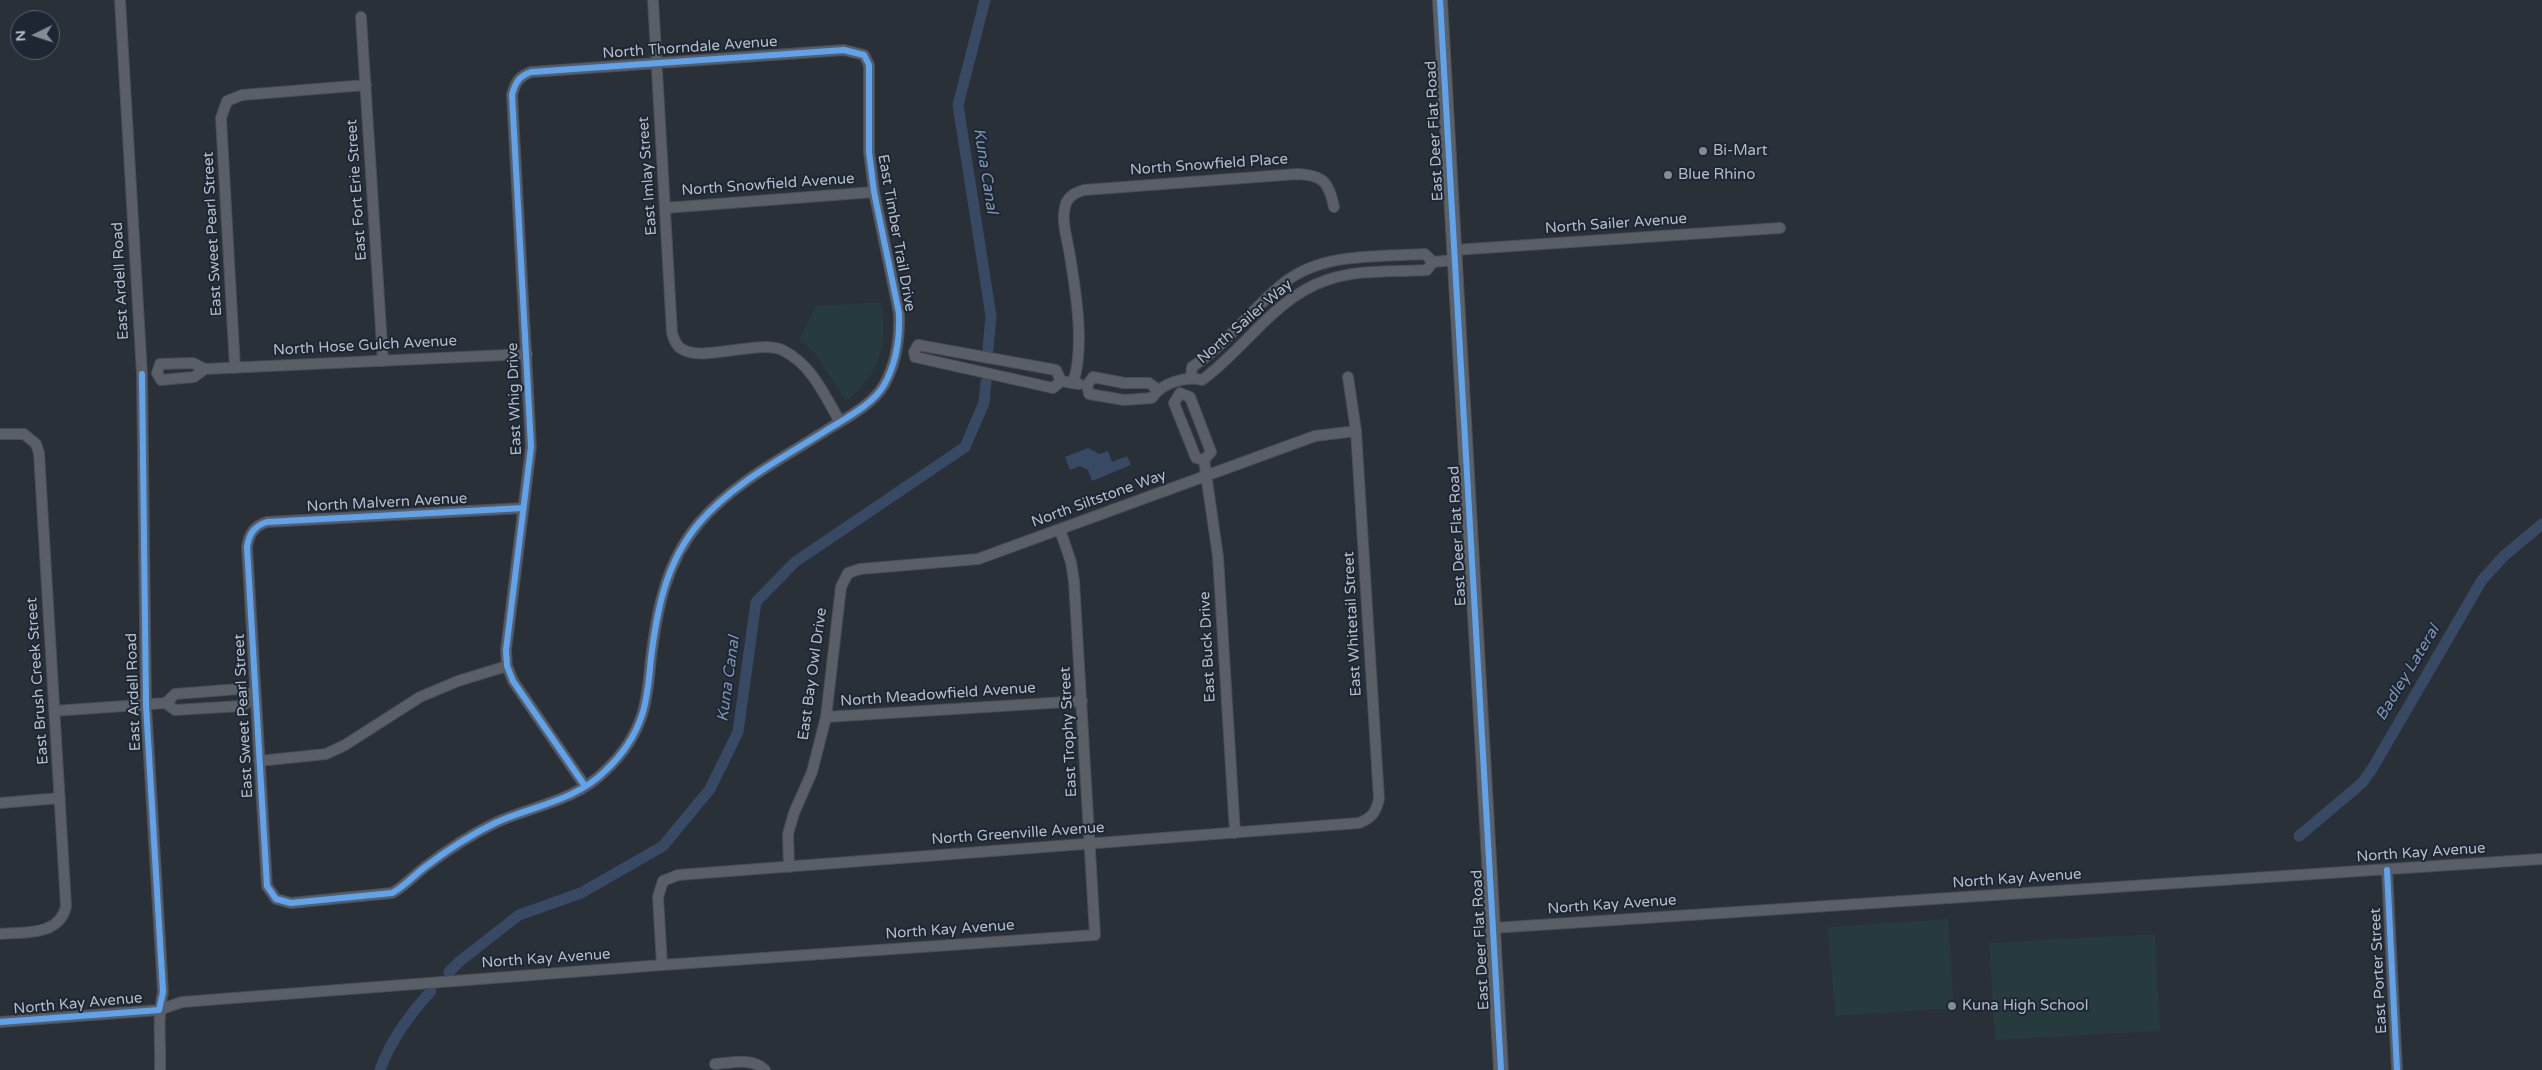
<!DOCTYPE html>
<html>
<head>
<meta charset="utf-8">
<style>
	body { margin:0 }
	#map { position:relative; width:2542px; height:1070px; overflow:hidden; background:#2a3038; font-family:"Varela Round",sans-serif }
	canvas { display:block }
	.north { position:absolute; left:10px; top:10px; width:50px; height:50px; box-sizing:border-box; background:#1d2633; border:1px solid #59626f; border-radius:50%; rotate:266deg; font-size:14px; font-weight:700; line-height:20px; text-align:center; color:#b4bcc9 }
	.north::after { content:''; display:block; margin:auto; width:18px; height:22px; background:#848b96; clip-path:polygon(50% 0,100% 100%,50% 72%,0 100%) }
</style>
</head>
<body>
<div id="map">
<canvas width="2542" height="1070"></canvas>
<div class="north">N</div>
</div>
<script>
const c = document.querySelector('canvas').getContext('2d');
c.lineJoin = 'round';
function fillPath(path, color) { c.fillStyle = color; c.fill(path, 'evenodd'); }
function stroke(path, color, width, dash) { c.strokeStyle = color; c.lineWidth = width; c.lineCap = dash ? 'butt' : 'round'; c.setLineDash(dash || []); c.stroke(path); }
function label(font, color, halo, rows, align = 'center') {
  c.font = font + ' "Varela Round",sans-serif'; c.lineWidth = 4; c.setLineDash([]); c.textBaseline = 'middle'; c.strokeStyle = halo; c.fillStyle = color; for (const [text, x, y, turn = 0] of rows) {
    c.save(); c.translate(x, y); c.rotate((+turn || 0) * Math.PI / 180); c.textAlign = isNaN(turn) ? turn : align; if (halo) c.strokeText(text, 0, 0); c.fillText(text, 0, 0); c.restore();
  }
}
const green = new Path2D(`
	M 881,302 C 888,345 881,371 848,400 L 845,399 L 814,352 L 799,340 L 816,306 Z
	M 1948,919 L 1954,1008 L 1835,1016 L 1828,927 Z
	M 2155,934 L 2160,1031 L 1995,1040 L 1989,943 Z`);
const water = new Path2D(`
	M 1088,448 L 1099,454 L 1108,451 L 1112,462 L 1127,456 L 1131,465 L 1092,481 L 1088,470 L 1080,466 L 1070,470 L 1065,457 Z`);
const canal = new Path2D(`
	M 985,0 L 958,105 L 991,316 L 988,349
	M 2299,836 L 2362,783 L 2372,769 L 2482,580 L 2504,556 L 2542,524
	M 449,972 L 460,961 L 519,915 L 581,893 L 663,846 L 710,789 L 738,732 L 756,602 L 795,562 L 965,447 L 984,403 L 986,382
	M 380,1070 C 390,1041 410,1014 431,991`);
const minor = new Path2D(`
	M 120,0 L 142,374 L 146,705 L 163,992 C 157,1018 161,1044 160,1070
	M 653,0 L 672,333 C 674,339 676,346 682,349 C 703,363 760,338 784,351 C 812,365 825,396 840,422
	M 361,17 L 383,361
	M 665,208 L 874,192
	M 1454,250 L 1780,228
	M 1433,262 L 1455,260
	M 914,352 L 915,357 L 1053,388 L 1061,381 L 1079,384
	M 914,352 L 918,345 L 1056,370 L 1061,381
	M 193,363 L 205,369 L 194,377 L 161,380 L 157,373 L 160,364 Z
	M 235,368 L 221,118 L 227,101 L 242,95 L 366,85
	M 205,369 L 527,354
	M 1191,377 L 1192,367 C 1227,344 1252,308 1285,282 C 1324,252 1379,257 1425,254 L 1433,262
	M 1073,383 C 1085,347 1076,293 1070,256 C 1068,241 1061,222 1065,207 C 1067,197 1074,193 1084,190 L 1297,174 C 1323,175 1329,182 1334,207
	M 1087,385 L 1089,394 L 1124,400 L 1152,398 C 1161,383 1185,376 1202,380 C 1245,349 1275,297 1327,280 C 1357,269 1395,272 1427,270 L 1433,262
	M 1087,385 L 1093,377 L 1124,383 L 1149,383 L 1157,389
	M 1180,393 L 1190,397 L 1211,452 L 1204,460 L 1196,458 L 1174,403 Z
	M 0,434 L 24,434 L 36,444 L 39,453 L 66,906 C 60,936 24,932 0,934
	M 1204,460 L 1218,557 L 1235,833
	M 523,508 L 267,522 C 254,526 249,534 247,547 L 267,886 L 276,899 L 291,903 L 392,893 C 405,886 413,876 425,867 C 446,851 470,835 495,823 C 532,806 576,801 606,770 C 622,755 635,736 642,715 C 648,697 649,677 651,658 C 657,609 666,562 699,523 C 734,482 785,457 830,428 C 848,417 873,404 884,385 C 897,362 900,338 899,313 L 874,192 L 869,152 L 869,65 L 864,55 L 844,50 L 531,72 C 519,76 515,83 512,95 L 531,447 L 506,650 L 507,666 L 513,681 L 585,786
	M 239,689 L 256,697 L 241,706 L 175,710 L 166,703 L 175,694 Z
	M 54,711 L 166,703
	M 826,717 L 1082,701
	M 259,761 L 326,754 L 345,745 L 420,697 L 458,681 L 507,666
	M 0,803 L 60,798
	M 789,867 L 788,834 L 794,813 L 812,772 L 826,717 L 841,587 L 848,573 L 860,569 L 978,559 L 1315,436 L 1356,431
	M 2387,870 L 2397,1070
	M 1493,928 L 2542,859
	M 662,965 L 658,897 L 663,881 L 678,875 L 1359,823 C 1372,818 1376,812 1379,799 L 1356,431 L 1348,377
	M 0,1022 L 159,1010 L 182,1002 L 662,965 L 1095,935 L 1074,581 L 1071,562 L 1060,530
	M 715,1064 C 731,1063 752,1057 765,1070`);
const major = new Path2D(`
	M 1440,0 L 1501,1070`);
const cycleway = new Path2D(`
	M 1440,0 L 1501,1070
	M 523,508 L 267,522 C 254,526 249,534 247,547 L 267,886 L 276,899 L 291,903 L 392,893 C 405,886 413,876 425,867 C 446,851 470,835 495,823 C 532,806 576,801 606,770 C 622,755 635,736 642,715 C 648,697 649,677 651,658 C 657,609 666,562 699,523 C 734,482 785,457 830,428 C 848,417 873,404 884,385 C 897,362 900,338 899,313 L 874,192 L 869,152 L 869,65 L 864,55 L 844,50 L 531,72 C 519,76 515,83 512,95 L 531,447 L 506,650 L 507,666 L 513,681 L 585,786
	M 2387,870 L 2397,1070
	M 0,1022 L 159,1010 L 163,992 L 146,705 L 142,374`);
const markers = [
	[1703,151,5,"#848b96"],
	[1668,175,5,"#848b96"],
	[1952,1006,5,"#848b96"]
];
const streetNames = [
	["North Thorndale Avenue",690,48,-4],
	["East Deer Flat Road",1435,131,-93],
	["North Snowfield Place",1209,165,-4],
	["East Imlay Street",648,176,-94],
	["North Snowfield Avenue",768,185,-4],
	["East Fort Erie Street",357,190,-94],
	["North Sailer Avenue",1616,224,-4],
	["East Timber Trail Drive",896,233,80],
	["East Sweet Pearl Street",213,234,-93],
	["East Ardell Road",121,281,-93],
	["North Sailer Way",1245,322,-41],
	["North Hose Gulch Avenue",365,346,-3],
	["East Whig Drive",515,399,-92],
	["North Siltstone Way",1099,499,-20],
	["North Malvern Avenue",387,503,-3],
	["East Deer Flat Road",1458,536,-93],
	["East Whitetail Street",1353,624,-93],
	["East Buck Drive",1208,647,-93],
	["East Bay Owl Drive",813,674,-82],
	["East Brush Creek Street",38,681,-94],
	["East Ardell Road",134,692,-92],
	["North Meadowfield Avenue",938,695,-4],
	["East Sweet Pearl Street",244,716,-93],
	["East Trophy Street",1069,732,-93],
	["North Greenville Avenue",1018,834,-4],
	["North Kay Avenue",2421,853,-4],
	["North Kay Avenue",2017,879,-4],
	["North Kay Avenue",1612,905,-4],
	["North Kay Avenue",950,930,-4],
	["East Deer Flat Road",1481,940,-93],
	["North Kay Avenue",546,959,-4],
	["East Porter Street",2379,971,-93],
	["North Kay Avenue",78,1004,-5]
];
const poiNames = [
	["Bi-Mart",1713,151],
	["Blue Rhino",1678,175],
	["Kuna High School",1962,1006]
];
const waterNames = [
	["Kuna Canal",985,171,81],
	["Badley Lateral",2408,673,-59],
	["Kuna Canal",729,679,-82]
];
fillPath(green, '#273a3e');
fillPath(water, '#384963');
stroke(canal, '#384963', 11);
stroke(minor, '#484c53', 12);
stroke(major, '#484c55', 16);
stroke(minor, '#5a5e66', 10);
stroke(major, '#5c6168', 14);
stroke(cycleway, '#60a3ed', 6);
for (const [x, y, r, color] of markers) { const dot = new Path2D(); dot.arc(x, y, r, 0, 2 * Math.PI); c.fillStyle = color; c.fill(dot); stroke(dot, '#1d2633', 2); }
label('15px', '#b4bcc9', '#1d2633', streetNames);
label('15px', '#b4bcc9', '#1d2633', poiNames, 'left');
label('italic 16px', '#7c92b1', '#1d2633', waterNames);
</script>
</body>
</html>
